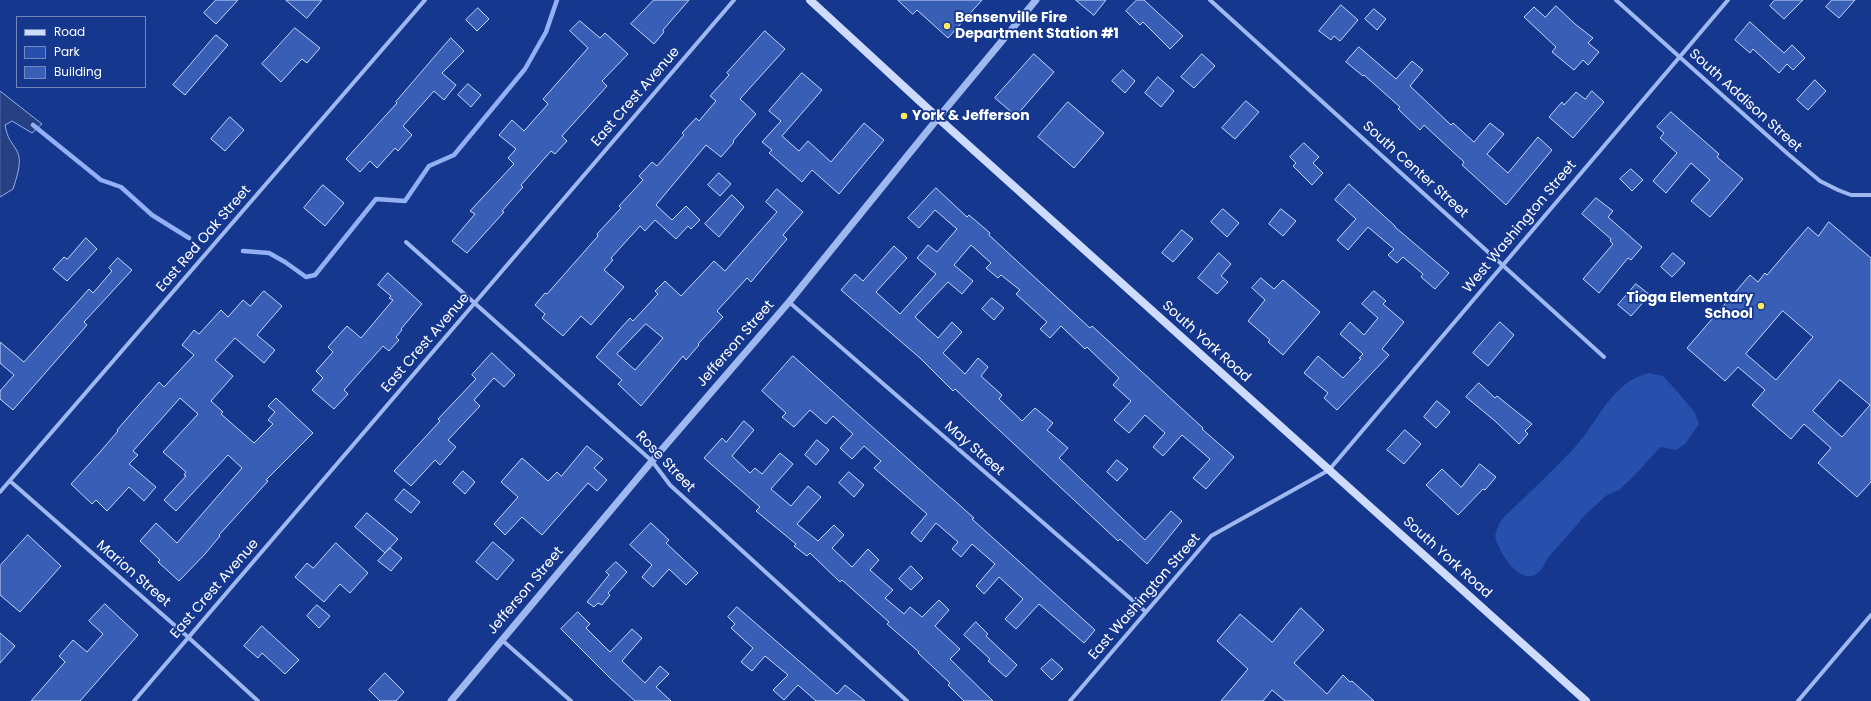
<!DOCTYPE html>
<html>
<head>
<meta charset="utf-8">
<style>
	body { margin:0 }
	#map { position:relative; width:1871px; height:701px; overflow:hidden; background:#15388e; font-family:Poppins,sans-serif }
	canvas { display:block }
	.legend { position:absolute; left:16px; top:16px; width:130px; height:72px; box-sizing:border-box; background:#15388e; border:1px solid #7388bb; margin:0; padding:5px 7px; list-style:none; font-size:12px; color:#fff }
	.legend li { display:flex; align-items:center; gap:8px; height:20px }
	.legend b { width:20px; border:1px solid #7388bb }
</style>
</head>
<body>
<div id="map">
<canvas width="1871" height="701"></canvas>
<ul class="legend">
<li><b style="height:5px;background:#cedbfb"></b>Road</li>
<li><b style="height:11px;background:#2750ad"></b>Park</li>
<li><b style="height:11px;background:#395eb5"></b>Building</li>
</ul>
</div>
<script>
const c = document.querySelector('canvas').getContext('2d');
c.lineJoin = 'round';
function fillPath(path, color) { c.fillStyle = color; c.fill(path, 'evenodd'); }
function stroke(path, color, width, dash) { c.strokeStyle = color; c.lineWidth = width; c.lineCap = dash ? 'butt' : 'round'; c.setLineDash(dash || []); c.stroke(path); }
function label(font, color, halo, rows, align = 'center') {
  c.font = font + ' Poppins,sans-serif'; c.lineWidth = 3.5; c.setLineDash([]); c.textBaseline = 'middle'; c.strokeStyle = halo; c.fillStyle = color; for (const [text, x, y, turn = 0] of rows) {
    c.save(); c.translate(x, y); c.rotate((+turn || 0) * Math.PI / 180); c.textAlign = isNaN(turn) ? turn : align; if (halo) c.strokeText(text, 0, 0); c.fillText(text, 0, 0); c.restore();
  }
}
const green = new Path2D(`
	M 1649,373 L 1663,376 L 1675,389 L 1695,413 L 1699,424 L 1685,444 L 1676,450 L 1660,447 L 1636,474 L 1619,490 L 1607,495 L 1588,512 L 1547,559 C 1531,599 1501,560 1495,536 L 1499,524 L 1503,518 C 1528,494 1553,471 1575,447 C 1599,421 1611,382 1649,373 Z`);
const water = new Path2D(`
	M 0,91 L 42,124 L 32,133 L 12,121 L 5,125 C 8,140 10,139 17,151 C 23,161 16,179 13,189 L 0,197 Z`);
const stream = new Path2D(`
	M 33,125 L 101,180 L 121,187 L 152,215 L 189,238
	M 243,251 L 269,253 L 285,262 L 306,277 L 315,275 L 376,199 L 405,201 L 429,166 L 454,155 L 525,69 L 546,32 L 557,0`);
const building = new Path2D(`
	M 216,0 L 238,0 L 216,24 L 204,13 Z
	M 286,0 L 322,0 L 307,18 Z
	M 654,0 L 689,0 L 663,30 L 664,32 L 654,44 L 631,24 Z
	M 898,0 L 982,0 L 948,38 L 917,10 L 913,14 Z
	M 1076,0 L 1106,0 L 1094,15 Z
	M 1137,0 L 1144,0 L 1183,36 L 1170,49 L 1143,22 L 1140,25 L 1126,11 Z
	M 1775,0 L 1803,0 L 1784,19 L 1770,6 Z
	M 1832,0 L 1855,0 L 1839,18 L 1826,7 Z
	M 1341,5 L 1358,20 L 1340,41 L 1334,36 L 1331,40 L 1319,31 Z
	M 1556,6 L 1575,24 L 1593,38 L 1588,43 L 1599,52 L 1588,65 L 1583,60 L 1574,70 L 1552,52 L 1556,47 L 1524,17 L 1534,7 L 1545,17 Z
	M 478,8 L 489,19 L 477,31 L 466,20 Z
	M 1374,9 L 1386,19 L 1377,30 L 1365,19 Z
	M 580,21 L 600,38 L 605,33 L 628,54 L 602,81 L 607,86 L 562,136 L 567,141 L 555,154 L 551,151 L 521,185 L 523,187 L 502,211 L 504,212 L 467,253 L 452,241 L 475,214 L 470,211 L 514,164 L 508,158 L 516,149 L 499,135 L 512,120 L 524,131 L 548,104 L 543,99 L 588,48 L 570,31 Z
	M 1750,22 L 1784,53 L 1792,45 L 1805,58 L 1793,70 L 1787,64 L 1779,73 L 1753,49 L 1750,53 L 1735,40 Z
	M 295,28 L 320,48 L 307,63 L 302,59 L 281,82 L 262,64 Z
	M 765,31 L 785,49 L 740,99 L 756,114 L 733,141 L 734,142 L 721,157 L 706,145 L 656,205 L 672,220 L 686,206 L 700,220 L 691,229 L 688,226 L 676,239 L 655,220 L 645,231 L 640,226 L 611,258 L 613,260 L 604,270 L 624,287 L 591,325 L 581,316 L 563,336 L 542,318 L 545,314 L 535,305 L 545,293 L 547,294 L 598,236 L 597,234 L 621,208 L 619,206 L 643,180 L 639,176 L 652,162 L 657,166 L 684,135 L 682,133 L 696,118 L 699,121 L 716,101 L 710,96 L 729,75 L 727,73 Z
	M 216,35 L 228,45 L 185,95 L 173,85 Z
	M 451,38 L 464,51 L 442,73 L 456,85 L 444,100 L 434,91 L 403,126 L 412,135 L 398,151 L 395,148 L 377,168 L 370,161 L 360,172 L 346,159 L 397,103 L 396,102 Z
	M 1359,47 L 1396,79 L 1412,61 L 1423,70 L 1410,86 L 1451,125 L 1453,123 L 1474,142 L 1490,123 L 1504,134 L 1487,154 L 1508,173 L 1538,137 L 1552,150 L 1506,205 L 1462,165 L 1464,162 L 1424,125 L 1420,130 L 1398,109 L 1400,107 L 1364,75 L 1363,76 L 1346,62 Z
	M 1034,54 L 1054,72 L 1016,116 L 995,98 Z
	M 1202,54 L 1215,66 L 1194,88 L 1181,77 Z
	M 1123,70 L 1135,81 L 1125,93 L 1112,81 Z
	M 802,73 L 822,90 L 782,136 L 799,151 L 808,141 L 831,162 L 864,123 L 884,140 L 839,194 L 812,170 L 802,182 L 769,153 L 772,150 L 762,142 L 781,121 L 769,111 Z
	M 1158,77 L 1174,91 L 1161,107 L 1145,93 Z
	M 1815,80 L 1826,91 L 1808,110 L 1797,100 Z
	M 468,84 L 481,95 L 471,107 L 458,95 Z
	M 1592,91 L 1604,102 L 1573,138 L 1549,117 L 1562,102 L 1564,105 L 1576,92 L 1585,99 Z
	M 1246,101 L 1259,112 L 1235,139 L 1222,128 Z
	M 1068,102 L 1104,133 L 1074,168 L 1038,137 Z
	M 1671,112 L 1719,154 L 1717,157 L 1743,179 L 1710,217 L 1691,201 L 1710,180 L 1691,163 L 1666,193 L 1653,181 L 1677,153 L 1660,138 L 1664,133 L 1657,127 Z
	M 230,117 L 244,130 L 225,151 L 211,139 Z
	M 1304,143 L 1319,157 L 1313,163 L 1323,173 L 1312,185 L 1293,166 L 1296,163 L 1290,157 Z
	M 1631,169 L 1643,180 L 1632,191 L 1620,179 Z
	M 719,173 L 731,184 L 720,196 L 708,185 Z
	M 1349,184 L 1395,226 L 1395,227 L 1449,273 L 1435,289 L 1421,277 L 1423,274 L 1403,257 L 1397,263 L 1388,255 L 1394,249 L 1368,227 L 1348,250 L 1337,240 L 1356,219 L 1335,200 Z
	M 323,185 L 344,203 L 325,226 L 304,208 Z
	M 936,188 L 967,217 L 969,215 L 990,233 L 989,235 L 1018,262 L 1090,328 L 1092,326 L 1128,359 L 1203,428 L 1202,429 L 1234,457 L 1206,489 L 1193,478 L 1210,459 L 1182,435 L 1163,456 L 1153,447 L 1165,433 L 1145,415 L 1129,433 L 1114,420 L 1131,401 L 1113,385 L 1119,378 L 1087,347 L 1085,349 L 1061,326 L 1050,338 L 1040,329 L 1047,322 L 1016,294 L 1020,290 L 1001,275 L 998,278 L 986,268 L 991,263 L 971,245 L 954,265 L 973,281 L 962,294 L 948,282 L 915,317 L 938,338 L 952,322 L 962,332 L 943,353 L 965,374 L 978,358 L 988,367 L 981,376 L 1002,395 L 999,399 L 1022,421 L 1035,408 L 1053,423 L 1047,430 L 1068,448 L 1059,458 L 1145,540 L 1171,511 L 1182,521 L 1147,564 L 1120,539 L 1118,541 L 955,389 L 953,391 L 920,358 L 841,290 L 855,274 L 863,281 L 894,246 L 907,258 L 876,292 L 900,314 L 936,274 L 917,258 L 928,245 L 937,252 L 957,229 L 935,210 L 919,228 L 908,218 Z
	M 777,189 L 803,212 L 783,235 L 787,239 L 751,282 L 747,278 L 717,311 L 723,317 L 698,344 L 699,345 L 686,360 L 683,356 L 641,406 L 618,384 L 622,380 L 596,357 L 620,329 L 630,318 L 633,321 L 658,294 L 655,291 L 665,281 L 681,296 L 714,261 L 725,271 L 777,212 L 766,202 ZM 646,324 L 663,338 L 635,370 L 617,354 Z
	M 732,195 L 744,207 L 719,237 L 705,224 Z
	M 1596,198 L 1613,211 L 1608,217 L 1642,247 L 1631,260 L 1628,258 L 1599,293 L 1583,279 L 1613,244 L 1610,241 L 1611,239 L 1582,214 Z
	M 1223,209 L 1239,223 L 1227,237 L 1211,222 Z
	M 1281,209 L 1296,221 L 1283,236 L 1269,224 Z
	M 1829,222 L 1871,258 L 1871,482 L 1857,497 L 1818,463 L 1831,448 L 1804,424 L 1791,439 L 1752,405 L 1765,390 L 1738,367 L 1725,381 L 1687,348 L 1750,275 L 1758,282 L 1765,273 L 1767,275 L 1808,227 L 1818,236 ZM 1783,311 L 1813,337 L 1776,380 L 1746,354 ZM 1840,380 L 1870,405 L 1842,437 L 1813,411 Z
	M 1182,230 L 1193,239 L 1173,262 L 1162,253 Z
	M 86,238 L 97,249 L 67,281 L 53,269 L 64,257 L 67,259 Z
	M 1219,253 L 1231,264 L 1221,276 L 1228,282 L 1217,294 L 1198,278 Z
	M 1673,253 L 1685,263 L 1672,277 L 1661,267 Z
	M 118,258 L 132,270 L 84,322 L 87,325 L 13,410 L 0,399 L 0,391 L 14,375 L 0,363 L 0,342 L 24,362 L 89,289 L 93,293 L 112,271 L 109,268 Z
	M 388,273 L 422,304 L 401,329 L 402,330 L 396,337 L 399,340 L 389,351 L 383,346 L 344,390 L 348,394 L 334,409 L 312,390 L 323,378 L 316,371 L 333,352 L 328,347 L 347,326 L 361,338 L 393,300 L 389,298 L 391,296 L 378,285 Z
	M 1261,278 L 1274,289 L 1283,280 L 1320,312 L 1283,355 L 1268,342 L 1270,340 L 1248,321 L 1265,300 L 1252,288 Z
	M 1636,284 L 1650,295 L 1631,316 L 1618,305 Z
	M 264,291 L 282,306 L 257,335 L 275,350 L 264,363 L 235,338 L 215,360 L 233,376 L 211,401 L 223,412 L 221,414 L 254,443 L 273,424 L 268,420 L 275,412 L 268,406 L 276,398 L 313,433 L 266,480 L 268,481 L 219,535 L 220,536 L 205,554 L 179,581 L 158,562 L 160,560 L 140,541 L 156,523 L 177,543 L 242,468 L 228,455 L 176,511 L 164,500 L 186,476 L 184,475 L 186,472 L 163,452 L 198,414 L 180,398 L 133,451 L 138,455 L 129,464 L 156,487 L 144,501 L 129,487 L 107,511 L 96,500 L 92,504 L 71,484 L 100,452 L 118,431 L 117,430 L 159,382 L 164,387 L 194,355 L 182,345 L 194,330 L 199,334 L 221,310 L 228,317 L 243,300 L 250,306 Z
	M 1374,291 L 1386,301 L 1383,304 L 1404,322 L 1382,349 L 1389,355 L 1337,410 L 1324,398 L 1328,393 L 1304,373 L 1318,356 L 1343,378 L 1361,359 L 1359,358 L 1363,354 L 1340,334 L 1350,322 L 1364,335 L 1378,318 L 1362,304 Z
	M 992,298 L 1004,308 L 994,320 L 982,309 Z
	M 1500,322 L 1514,335 L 1488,366 L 1473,353 Z
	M 492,353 L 515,375 L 504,387 L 494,378 L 474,400 L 480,406 L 448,440 L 456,447 L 440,465 L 435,460 L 411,486 L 394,471 L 440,421 L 438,419 L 476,379 L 472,375 Z
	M 793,356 L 974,518 L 972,519 L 1095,630 L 1084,643 L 1039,604 L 1016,629 L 1005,619 L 1023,599 L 999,577 L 984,594 L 976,586 L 995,564 L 972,544 L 961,557 L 952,549 L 958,542 L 936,523 L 921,542 L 911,533 L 927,514 L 874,468 L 881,461 L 864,446 L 852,459 L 840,448 L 853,434 L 833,416 L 826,424 L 810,410 L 794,427 L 782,417 L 786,413 L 762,391 Z
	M 1479,383 L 1495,398 L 1497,396 L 1532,424 L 1525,431 L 1528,434 L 1519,444 L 1495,421 L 1466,397 Z
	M 1437,401 L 1450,412 L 1436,428 L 1424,417 Z
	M 744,421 L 754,430 L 732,456 L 750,473 L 755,468 L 762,474 L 780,453 L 793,464 L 771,489 L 791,506 L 808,486 L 821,497 L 797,524 L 818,541 L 834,525 L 844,535 L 832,548 L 852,567 L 868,549 L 879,560 L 870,570 L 893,590 L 885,598 L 904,614 L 910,607 L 922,617 L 939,600 L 949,610 L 935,626 L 960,649 L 950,659 L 993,701 L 964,701 L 948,685 L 950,683 L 918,653 L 919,652 L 887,624 L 889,622 L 842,580 L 840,582 L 810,553 L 807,556 L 794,546 L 796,544 L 756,511 L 760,507 L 704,458 L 722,438 L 726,442 Z
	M 1405,430 L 1421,444 L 1404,464 L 1387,450 Z
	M 817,440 L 829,450 L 816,465 L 805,455 Z
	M 587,446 L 603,459 L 594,468 L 607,480 L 597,491 L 588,483 L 542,535 L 522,517 L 505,535 L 494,524 L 518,497 L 501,482 L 522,458 L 548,481 L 557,472 L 561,476 Z
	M 1117,460 L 1128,469 L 1117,481 L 1107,472 Z
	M 1480,464 L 1496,477 L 1485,490 L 1483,489 L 1458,515 L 1426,485 L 1442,469 L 1461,487 Z
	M 463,471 L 475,482 L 465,494 L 453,483 Z
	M 849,472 L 864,485 L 854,497 L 839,483 Z
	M 404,489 L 420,502 L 411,513 L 395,500 Z
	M 367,513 L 398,539 L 385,553 L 355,527 Z
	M 651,523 L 669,540 L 666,543 L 698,573 L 686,585 L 669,569 L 653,587 L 642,577 L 652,565 L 630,545 Z
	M 28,535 L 61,566 L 20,612 L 0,595 L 0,566 Z
	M 493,542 L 514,560 L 497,580 L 476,562 Z
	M 336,543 L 368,573 L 350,593 L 340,584 L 324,602 L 295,577 L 307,563 L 313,568 Z
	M 390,548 L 402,558 L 391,571 L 378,561 Z
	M 616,562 L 627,572 L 608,593 L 610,595 L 602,605 L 598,603 L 594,607 L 587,602 L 609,575 L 606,572 Z
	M 911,566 L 923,578 L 911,590 L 899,579 Z
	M 105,604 L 138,635 L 80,701 L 31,701 L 65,662 L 59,656 L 73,640 L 87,652 L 103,634 L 89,621 Z
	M 317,605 L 330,616 L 319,628 L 307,616 Z
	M 737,607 L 837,694 L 845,685 L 865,701 L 816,701 L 798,685 L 784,700 L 773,690 L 788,675 L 765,656 L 752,671 L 741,662 L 753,648 L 731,628 L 735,624 L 728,617 Z
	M 1301,608 L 1324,630 L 1294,663 L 1327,694 L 1343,675 L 1350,682 L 1352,681 L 1374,701 L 1285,701 L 1272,690 L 1263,701 L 1221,701 L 1248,669 L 1217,641 L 1240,614 L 1272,642 Z
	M 578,612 L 590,624 L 586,628 L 610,652 L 632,629 L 642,638 L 622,661 L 645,683 L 660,666 L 669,674 L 656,687 L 671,701 L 635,701 L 610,678 L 561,629 Z
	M 976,622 L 988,634 L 986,636 L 1017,665 L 1006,677 L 988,661 L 990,659 L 964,635 Z
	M 262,626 L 299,660 L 285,674 L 262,653 L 258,658 L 244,646 Z
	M 0,633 L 15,646 L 0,663 Z
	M 1052,659 L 1063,669 L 1052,680 L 1041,669 Z
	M 385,673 L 404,692 L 396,701 L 380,701 L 369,690 Z`);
const minor = new Path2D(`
	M 1210,0 L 1604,357
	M 1616,0 L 1788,154 L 1820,181 L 1838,190 L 1851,195 L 1871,195
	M 406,242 L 652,461 L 670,485 L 907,701
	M 789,302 L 1146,612
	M 10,481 L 188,637 L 258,701
	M 0,492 L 425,0
	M 502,640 L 571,701
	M 134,701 L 734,0
	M 1070,701 L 1211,536 L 1329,470 L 1728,0
	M 1798,701 L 1871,615`);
const tertiary = new Path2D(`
	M 451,701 L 652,461 L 789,302 L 938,118 L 1036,0`);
const secondary = new Path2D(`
	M 810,0 L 938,118 L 1586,701`);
const markers = [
	[947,26,4,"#ffe95f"],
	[904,116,4,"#ffe95f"],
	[1761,306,4,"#ffe95f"]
];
const poiNames = [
	["Bensenville Fire",955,18],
	["Department Station #1",955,34],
	["York & Jefferson",912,116],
	["Tioga Elementary",1753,298,"right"],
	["School",1753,314,"right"]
];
const streetNames = [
	["East Crest Avenue",636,97,-49],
	["South Addison Street",1745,101,42],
	["South Center Street",1415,170,42],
	["West Washington Street",1520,227,-50],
	["East Red Oak Street",204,239,-49],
	["South York Road",1206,342,42],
	["East Crest Avenue",426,343,-49],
	["Jefferson Street",736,344,-49],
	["May Street",974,449,41],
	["Rose Street",665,462,46],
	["South York Road",1447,558,42],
	["Marion Street",133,574,41],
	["East Crest Avenue",215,589,-49],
	["Jefferson Street",526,591,-50],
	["East Washington Street",1145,597,-49]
];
fillPath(green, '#2750ad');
fillPath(water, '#264081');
stroke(water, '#92b0f3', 1);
stroke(stream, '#92b0f3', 4.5);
fillPath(building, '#395eb5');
stroke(building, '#c7d7fb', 1);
stroke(minor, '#a0b8f0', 4);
stroke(tertiary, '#a0b8f0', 7);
stroke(secondary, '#cedbfb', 8);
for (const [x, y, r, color] of markers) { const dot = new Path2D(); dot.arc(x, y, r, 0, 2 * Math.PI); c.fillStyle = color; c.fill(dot); stroke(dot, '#15388e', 1.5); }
label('bold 14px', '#fff', '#15388e', poiNames, 'left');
label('14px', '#fff', '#15388e', streetNames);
</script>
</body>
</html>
